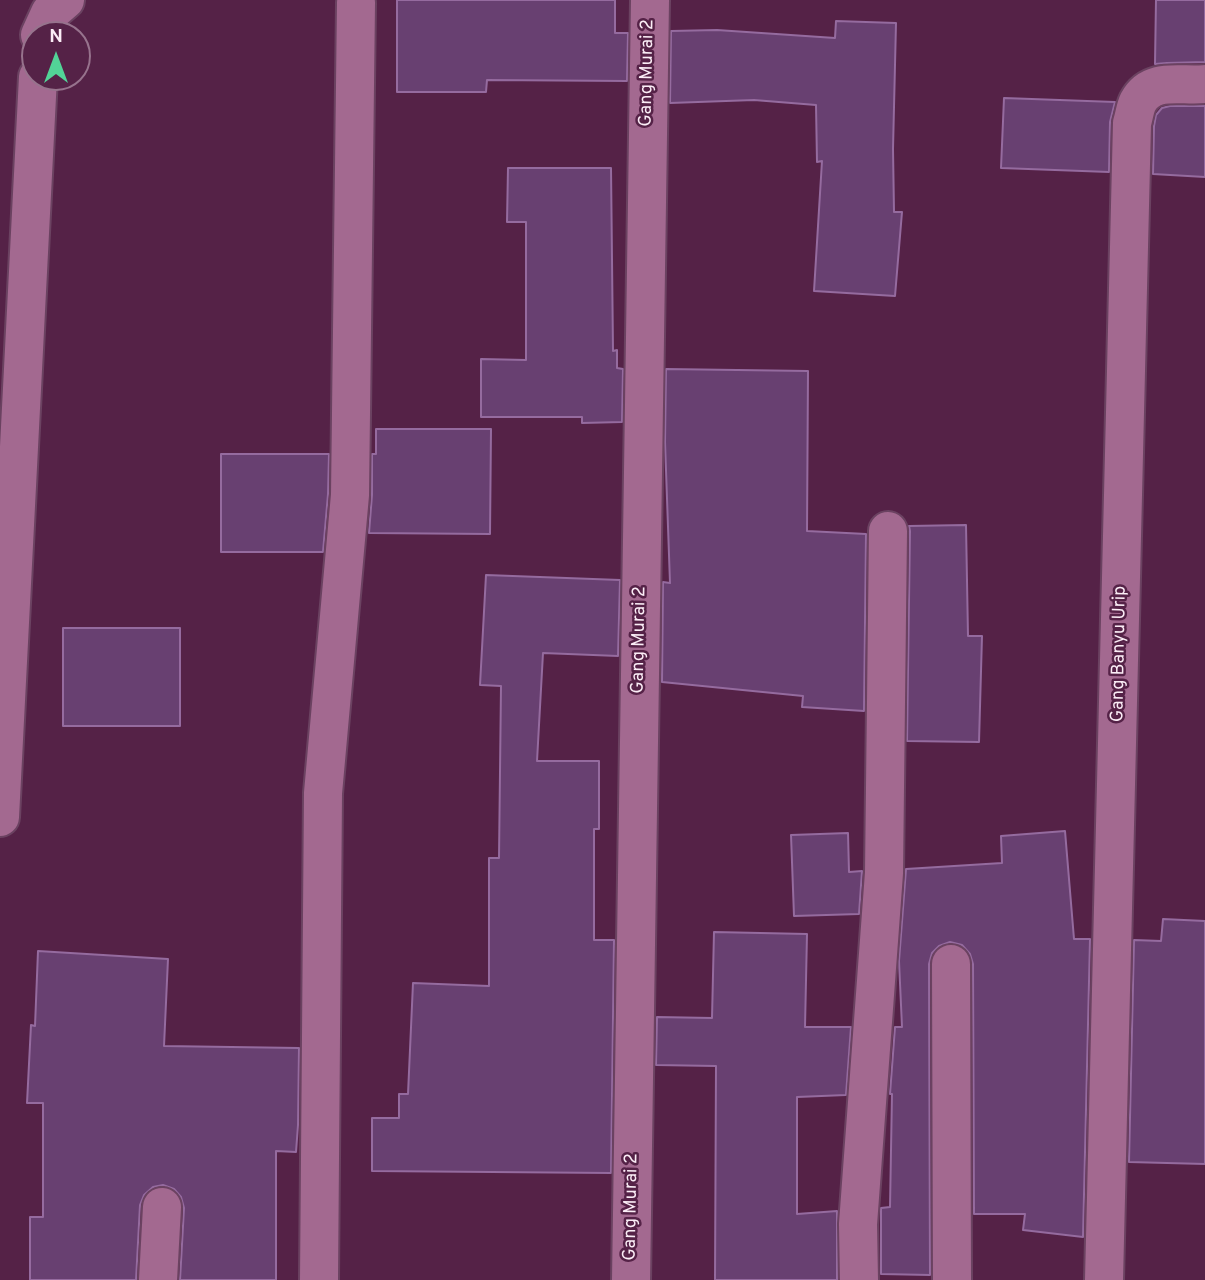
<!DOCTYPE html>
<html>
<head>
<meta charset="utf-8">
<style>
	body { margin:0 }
	#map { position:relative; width:1205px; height:1280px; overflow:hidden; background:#552247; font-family:Overpass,sans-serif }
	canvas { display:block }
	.north { position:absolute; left:21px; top:21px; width:70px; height:70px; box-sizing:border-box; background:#552247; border:2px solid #97738d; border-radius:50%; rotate:0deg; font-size:19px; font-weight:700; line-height:28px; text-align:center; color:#fbedf6 }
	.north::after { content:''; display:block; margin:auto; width:24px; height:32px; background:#52d397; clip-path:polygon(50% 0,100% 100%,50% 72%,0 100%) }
</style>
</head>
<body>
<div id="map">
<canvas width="1205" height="1280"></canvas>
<div class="north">N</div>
</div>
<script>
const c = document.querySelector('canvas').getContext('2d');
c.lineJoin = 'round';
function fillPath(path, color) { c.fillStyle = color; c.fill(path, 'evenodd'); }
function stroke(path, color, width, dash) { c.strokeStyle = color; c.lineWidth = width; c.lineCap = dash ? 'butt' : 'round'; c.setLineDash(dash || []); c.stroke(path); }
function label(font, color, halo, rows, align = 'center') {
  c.font = font + ' Overpass,sans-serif'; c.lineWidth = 5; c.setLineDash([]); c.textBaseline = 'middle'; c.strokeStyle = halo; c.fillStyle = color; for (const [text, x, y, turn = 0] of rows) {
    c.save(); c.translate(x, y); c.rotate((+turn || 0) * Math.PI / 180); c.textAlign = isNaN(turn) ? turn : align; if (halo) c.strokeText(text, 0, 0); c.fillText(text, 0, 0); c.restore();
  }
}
const building = new Path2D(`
	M 397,0 L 615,0 L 615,33 L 628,33 L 627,81 L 487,80 L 486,92 L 397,92 Z
	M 1156,0 L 1205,0 L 1205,62 L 1167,63 L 1155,64 Z
	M 836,21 L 896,23 L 893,149 L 894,212 L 902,212 L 895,296 L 814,291 L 822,161 L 817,162 L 816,105 L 754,100 L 670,103 L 671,31 L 717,30 L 835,38 Z
	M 1004,98 L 1115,102 L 1110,122 L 1109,172 L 1001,168 Z
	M 1170,106 L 1205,106 L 1205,177 L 1153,174 L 1154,126 L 1156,115 L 1162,108 Z
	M 508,168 L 611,168 L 613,351 L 617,350 L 617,368 L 623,369 L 622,422 L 582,423 L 582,417 L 481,417 L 481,359 L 526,360 L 526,222 L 507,222 Z
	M 666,369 L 808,371 L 807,531 L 866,534 L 864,711 L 802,707 L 803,696 L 662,682 L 663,582 L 670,583 L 665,442 Z
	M 376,429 L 491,429 L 490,534 L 369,533 L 372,495 L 372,454 L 376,454 Z
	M 221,454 L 329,454 L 328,494 L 323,552 L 221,552 Z
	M 966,525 L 968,636 L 982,636 L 979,742 L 907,741 L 910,531 L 909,526 Z
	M 486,575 L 620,580 L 618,656 L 543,653 L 537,761 L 599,761 L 599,829 L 594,829 L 594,940 L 614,940 L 611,1173 L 372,1171 L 372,1118 L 399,1118 L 399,1094 L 408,1094 L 413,983 L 489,986 L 489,858 L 499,858 L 501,686 L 480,685 Z
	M 63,628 L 180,628 L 180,726 L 63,726 Z
	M 1065,831 L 1074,939 L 1090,939 L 1083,1237 L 1023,1230 L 1025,1214 L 974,1214 L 973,964 L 970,954 L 962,945 L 950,942 L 939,946 L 932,953 L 929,964 L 930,1275 L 881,1274 L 881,1208 L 890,1207 L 892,1094 L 890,1094 L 895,1027 L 902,1027 L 899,961 L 906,869 L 1002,863 L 1001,836 Z
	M 848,833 L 849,872 L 862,871 L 859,914 L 794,916 L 791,835 Z
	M 1163,919 L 1205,921 L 1205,1164 L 1129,1162 L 1134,940 L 1161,941 Z
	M 714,932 L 807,934 L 805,1027 L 851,1027 L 846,1095 L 797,1097 L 797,1214 L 837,1211 L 837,1280 L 715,1280 L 716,1066 L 656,1065 L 657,1017 L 712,1018 Z
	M 38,951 L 168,959 L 164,1046 L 299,1048 L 298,1125 L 296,1152 L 276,1151 L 276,1280 L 180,1280 L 184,1208 L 181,1197 L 174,1189 L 163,1185 L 153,1187 L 144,1195 L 140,1205 L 136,1280 L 30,1280 L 30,1217 L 43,1217 L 43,1103 L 27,1103 L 31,1025 L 35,1026 Z`);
const street = new Path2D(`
	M 40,35 L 50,13 L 65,0
	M 0,817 L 38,77
	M 951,964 L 952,1280
	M 158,1280 L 162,1207
	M 319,1280 L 323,793 L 350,495 L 356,3
	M 631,1280 L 650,0
	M 859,1280 L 858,1224 L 884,873 L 888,531
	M 1104,1280 L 1132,123 C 1134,117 1135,108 1138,102 C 1152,76 1182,87 1205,84`);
const streetNames = [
	["Gang Murai 2",648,73,-89],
	["Gang Murai 2",640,640,-89],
	["Gang Banyu Urip",1120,654,-89],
	["Gang Murai 2",632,1207,-89]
];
fillPath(building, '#684071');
stroke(building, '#956b9f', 2);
stroke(street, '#6b4261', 42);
stroke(street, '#a36990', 38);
label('18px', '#fbedf6', '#552247', streetNames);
</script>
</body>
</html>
